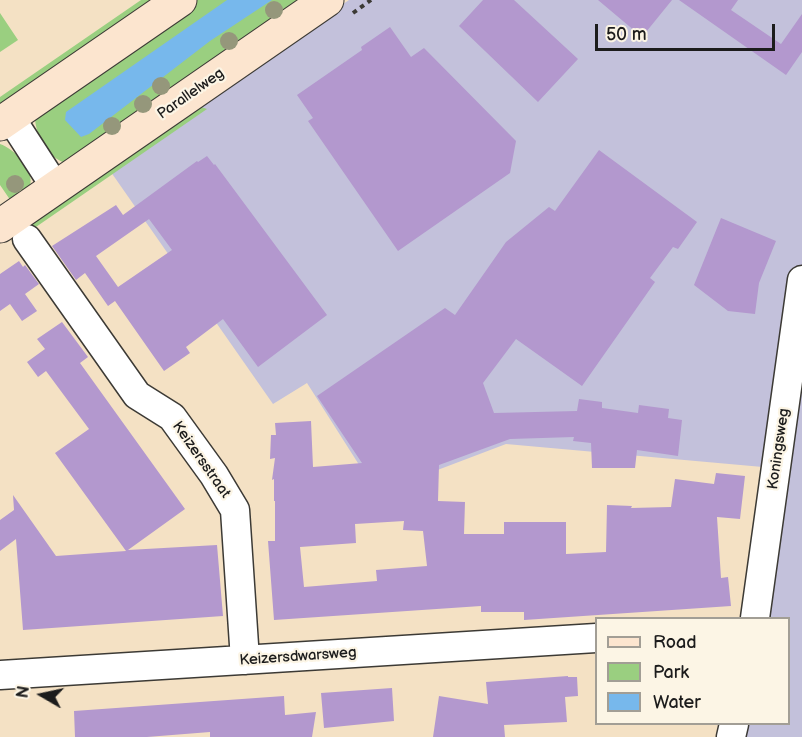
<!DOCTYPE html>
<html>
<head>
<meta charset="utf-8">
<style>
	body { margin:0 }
	#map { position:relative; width:802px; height:737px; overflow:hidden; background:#f4e1c4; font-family:"Balsamiq Sans",sans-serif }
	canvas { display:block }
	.legend { position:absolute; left:595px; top:617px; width:195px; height:108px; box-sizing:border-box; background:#fcf5e5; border:2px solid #a29e95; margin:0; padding:8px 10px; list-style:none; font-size:18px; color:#1c1c1c }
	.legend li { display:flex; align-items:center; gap:12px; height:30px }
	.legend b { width:30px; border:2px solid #a29e95 }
	.north { position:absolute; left:12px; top:665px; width:60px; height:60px; -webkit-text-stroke:4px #fcf5e5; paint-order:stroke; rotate:279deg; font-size:16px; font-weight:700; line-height:24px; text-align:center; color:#1c1c1c }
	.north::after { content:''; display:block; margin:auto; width:21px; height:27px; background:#1c1c1c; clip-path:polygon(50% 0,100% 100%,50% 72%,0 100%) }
	.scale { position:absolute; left:595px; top:24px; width:180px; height:27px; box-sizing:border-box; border:3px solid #1c1c1c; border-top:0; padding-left:8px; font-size:18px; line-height:21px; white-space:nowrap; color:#1c1c1c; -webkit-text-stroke:4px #fcf5e5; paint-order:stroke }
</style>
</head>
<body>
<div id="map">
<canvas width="802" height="737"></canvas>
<ul class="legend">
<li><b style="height:8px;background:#fce5cf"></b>Road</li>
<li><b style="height:16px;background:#9acf80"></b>Park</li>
<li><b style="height:16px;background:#77b8ec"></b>Water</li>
</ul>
<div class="north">N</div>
<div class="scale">50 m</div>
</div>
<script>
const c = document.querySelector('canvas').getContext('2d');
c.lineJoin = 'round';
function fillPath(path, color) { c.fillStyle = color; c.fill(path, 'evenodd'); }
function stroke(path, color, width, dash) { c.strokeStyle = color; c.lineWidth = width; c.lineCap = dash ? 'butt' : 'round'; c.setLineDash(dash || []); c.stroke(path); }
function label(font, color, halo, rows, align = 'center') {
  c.font = font + ' "Balsamiq Sans",sans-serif'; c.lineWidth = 4.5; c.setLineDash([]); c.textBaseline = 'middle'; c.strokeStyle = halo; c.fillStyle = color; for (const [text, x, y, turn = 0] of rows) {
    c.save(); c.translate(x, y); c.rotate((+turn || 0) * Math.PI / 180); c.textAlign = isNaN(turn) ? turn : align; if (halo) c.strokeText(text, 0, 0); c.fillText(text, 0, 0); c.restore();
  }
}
const industrial = new Path2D(`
	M 349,0 L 802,0 L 802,737 L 744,737 L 746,724 L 788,724 L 788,618 L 765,618 L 785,469 L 506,444 L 377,493 L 307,383 L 273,404 L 106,165 Z`);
const green = new Path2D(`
	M 141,0 L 167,0 L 0,115 L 0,97 Z
	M 194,0 L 312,0 L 65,163 C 49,158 36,136 35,119 Z
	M 0,13 L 18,40 L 0,52 Z
	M 190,103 L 207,109 L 33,229 L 30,228 L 24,219 L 35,211 L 48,213 L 147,144 Z
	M 0,144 C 14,149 35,169 30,186 C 27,193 20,201 15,207 L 0,185 Z`);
const water = new Path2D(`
	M 227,0 L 272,0 L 210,41 L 89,134 L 81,137 L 65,120 L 66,112 Z`);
const building = new Path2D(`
	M 483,0 L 514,0 L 578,59 L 538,102 L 459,26 Z
	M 598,0 L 672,0 L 642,37 Z
	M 679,0 L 738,0 L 731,10 L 781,44 L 802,14 L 802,52 L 786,75 Z
	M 390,27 L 411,57 L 424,48 L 516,141 L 510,173 L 398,251 L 308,121 L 313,118 L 297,95 L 362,50 L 361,47 Z
	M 599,150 L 697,222 L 678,249 L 673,247 L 650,278 L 655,282 L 582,386 L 516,339 L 483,383 L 494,413 L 577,411 L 579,399 L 602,402 L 602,408 L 638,413 L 639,405 L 669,409 L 668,418 L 682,420 L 678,456 L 637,450 L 635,468 L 592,468 L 591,443 L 573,441 L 574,437 L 510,439 L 439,465 L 438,501 L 465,502 L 464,534 L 504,534 L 504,522 L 566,522 L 566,554 L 606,552 L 607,505 L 632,506 L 631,508 L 671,507 L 675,479 L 714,484 L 716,473 L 745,476 L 740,519 L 717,517 L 721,578 L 728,577 L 731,606 L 524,620 L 524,612 L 481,612 L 481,606 L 274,620 L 268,541 L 275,541 L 275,501 L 274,501 L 274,479 L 272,480 L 275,458 L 270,459 L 271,435 L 276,435 L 275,423 L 311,421 L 313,467 L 362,463 L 317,396 L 445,308 L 455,315 L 506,242 L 549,207 L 555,211 ZM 404,521 L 403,530 L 423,531 L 427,566 L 376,570 L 377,581 L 304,587 L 300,547 L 356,543 L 355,524 Z
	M 207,156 L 214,165 L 215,164 L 327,315 L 258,367 L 223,319 L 186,347 L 190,353 L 164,371 L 115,301 L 108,306 L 85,273 L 76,280 L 52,246 L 116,205 L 123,215 L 197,161 L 198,162 ZM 149,219 L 172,250 L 118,287 L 96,256 Z
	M 721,218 L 776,241 L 759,283 L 755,314 L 728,311 L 694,285 Z
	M 19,261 L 23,267 L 25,265 L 39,284 L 25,294 L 37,311 L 22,321 L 10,304 L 0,311 L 0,274 Z
	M 62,322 L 88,357 L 80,363 L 185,509 L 128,550 L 217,545 L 223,616 L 23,630 L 16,539 L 0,551 L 0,520 L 14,510 L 13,495 L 56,556 L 126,551 L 55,453 L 89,429 L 46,371 L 38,377 L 27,362 L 45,349 L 37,339 Z
	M 568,676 L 568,677 L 577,677 L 578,696 L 565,697 L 567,722 L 504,725 L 505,737 L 433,737 L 439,696 L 488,704 L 486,682 Z
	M 392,688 L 394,721 L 324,728 L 321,693 Z
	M 284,696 L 285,715 L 316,712 L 312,737 L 210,737 L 210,732 L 147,737 L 75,737 L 74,711 Z`);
const path = new Path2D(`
	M 353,13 L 371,0`);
const street = new Path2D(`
	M 10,117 L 56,188
	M 27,239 L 137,395 L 172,417 L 214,475 L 235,510 L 245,660
	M 755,618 L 802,280
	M 0,675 L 596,638
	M 731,737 L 734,724`);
const secondary = new Path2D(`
	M 0,124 L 180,0
	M 0,226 L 327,0`);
const trees = [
	[274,10],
	[229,41],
	[161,86],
	[143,104],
	[112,126],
	[15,184]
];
const streetNames = [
	["Parallelweg",191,94,-35],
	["Koningsweg",779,449,-82],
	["Keizersstraat",201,460,55],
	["Keizersdwarsweg",298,657,-4]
];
fillPath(industrial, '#c3c1db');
fillPath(green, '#9acf80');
fillPath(water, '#77b8ec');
fillPath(building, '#b398ce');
stroke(street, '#3c3a35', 31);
stroke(secondary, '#3c3a35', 35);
stroke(path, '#3c3a35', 4, [4.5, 4.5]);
stroke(street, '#fff', 28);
stroke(secondary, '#fce5cf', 33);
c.fillStyle = '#95977b';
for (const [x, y] of trees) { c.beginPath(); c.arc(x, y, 9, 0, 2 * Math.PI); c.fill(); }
label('15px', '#1c1c1c', '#fcf5e5', streetNames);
</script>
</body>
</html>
